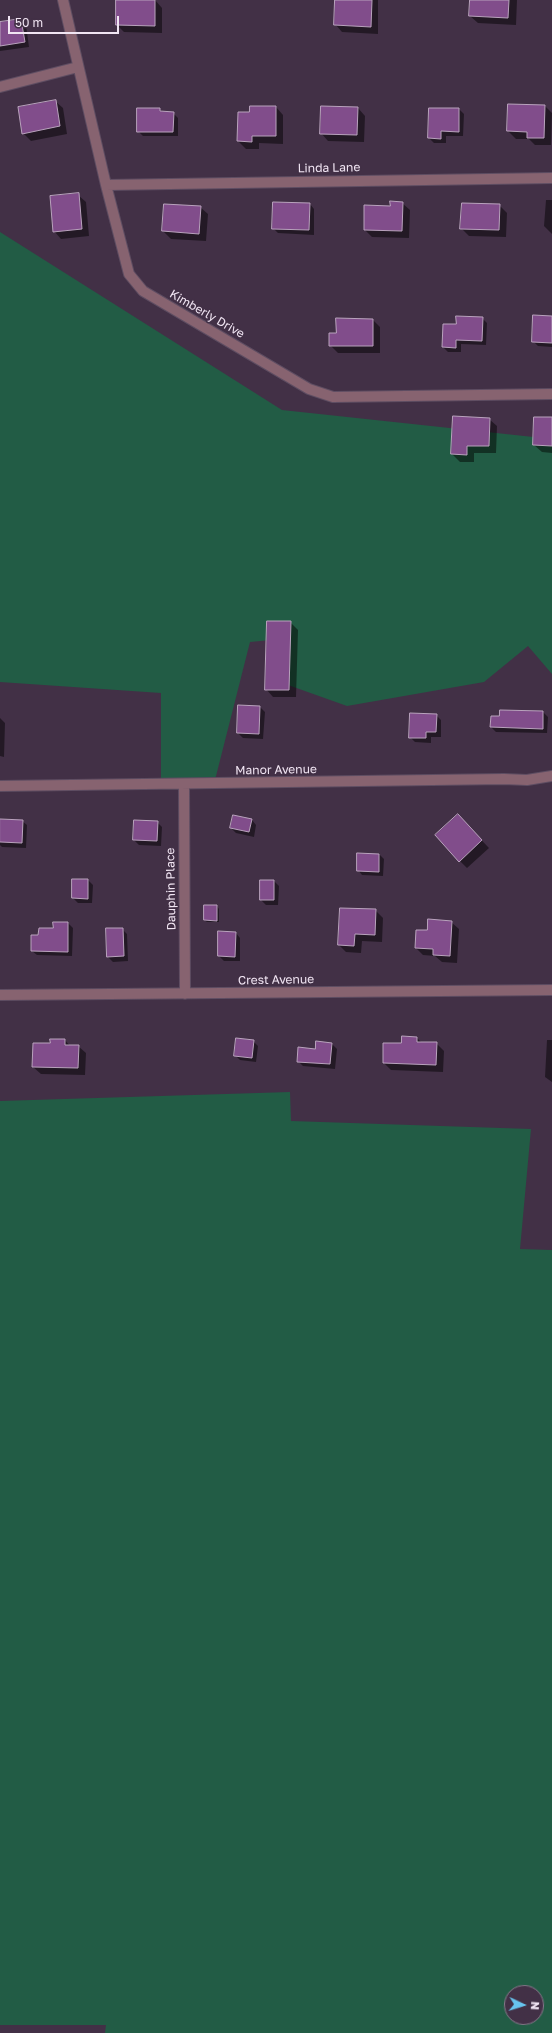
<!DOCTYPE html>
<html>
<head>
<meta charset="utf-8">
<style>
	body { margin:0 }
	#map { position:relative; width:552px; height:2033px; overflow:hidden; background:#423046; font-family:"Golos Text",sans-serif }
	canvas { display:block }
	.north { position:absolute; left:504px; top:1985px; width:40px; height:40px; box-sizing:border-box; background:#423046; border:1px solid #88788b; border-radius:50%; rotate:94deg; font-size:11px; font-weight:700; line-height:16px; text-align:center; color:#f1e5f3 }
	.north::after { content:''; display:block; margin:auto; width:14px; height:18px; background:#67c4ef; clip-path:polygon(50% 0,100% 100%,50% 72%,0 100%) }
	.scale { position:absolute; left:8px; top:16px; width:111px; height:18px; box-sizing:border-box; border:2px solid #f1e5f3; border-top:0; padding-left:5px; font-size:12px; line-height:14px; white-space:nowrap; color:#f1e5f3; -webkit-text-stroke:3px #423046; paint-order:stroke }
</style>
</head>
<body>
<div id="map">
<canvas width="552" height="2033"></canvas>
<div class="north">N</div>
<div class="scale">50 m</div>
</div>
<script>
const c = document.querySelector('canvas').getContext('2d');
c.lineJoin = 'round';
function fillPath(path, color) { c.fillStyle = color; c.fill(path, 'evenodd'); }
function stroke(path, color, width, dash) { c.strokeStyle = color; c.lineWidth = width; c.lineCap = dash ? 'butt' : 'round'; c.setLineDash(dash || []); c.stroke(path); }
function label(font, color, halo, rows, align = 'center') {
  c.font = font + ' "Golos Text",sans-serif'; c.lineWidth = 3; c.setLineDash([]); c.textBaseline = 'middle'; c.strokeStyle = halo; c.fillStyle = color; for (const [text, x, y, turn = 0] of rows) {
    c.save(); c.translate(x, y); c.rotate((+turn || 0) * Math.PI / 180); c.textAlign = isNaN(turn) ? turn : align; if (halo) c.strokeText(text, 0, 0); c.fillText(text, 0, 0); c.restore();
  }
}
const green = new Path2D(`
	M 0,232 L 282,410 L 552,439 L 552,674 L 528,646 L 484,682 L 347,706 L 274,680 L 271,640 L 250,642 L 214,784 L 161,784 L 161,693 L 0,682 Z
	M 290,1092 L 291,1121 L 531,1129 L 520,1249 L 552,1250 L 552,2033 L 105,2033 L 106,2025 L 0,2025 L 0,1101 ZM 512,1993 L 536,1993 L 536,2017 L 512,2017 Z`);
const shadow = new Path2D(`
	M 155,0 L 162,8 L 162,33 L 124,32 L 117,25 Z
	M 336,0 L 378,0 L 378,34 L 342,32 L 335,24 Z
	M 471,0 L 517,0 L 516,25 L 478,23 L 470,16 Z
	M 21,20 L 26,25 L 29,47 L 0,51 L 0,23 Z
	M 55,101 L 63,108 L 67,134 L 31,141 L 23,133 Z
	M 509,105 L 545,106 L 552,113 L 551,145 L 535,145 L 529,139 L 516,139 L 508,131 Z
	M 276,107 L 283,115 L 283,144 L 259,143 L 259,149 L 246,149 L 238,141 L 250,113 Z
	M 358,108 L 365,116 L 364,142 L 328,141 L 321,133 Z
	M 159,109 L 163,112 L 173,113 L 178,118 L 178,136 L 143,136 L 138,131 Z
	M 459,109 L 464,114 L 463,136 L 446,136 L 446,143 L 434,143 L 429,138 Z
	M 78,195 L 86,202 L 89,236 L 61,239 L 54,231 Z
	M 546,200 L 552,200 L 552,234 L 544,226 Z
	M 402,203 L 410,210 L 409,238 L 372,237 L 365,230 L 391,207 Z
	M 310,204 L 314,209 L 314,235 L 278,233 L 273,228 Z
	M 499,205 L 507,213 L 506,237 L 469,236 L 461,228 Z
	M 200,207 L 208,214 L 206,241 L 171,239 L 163,231 Z
	M 552,317 L 552,347 L 538,346 L 533,341 Z
	M 482,318 L 487,323 L 486,345 L 461,344 L 461,352 L 448,352 L 443,347 L 456,325 Z
	M 373,320 L 380,327 L 380,353 L 338,353 L 330,345 L 337,334 Z
	M 454,418 L 489,419 L 497,426 L 496,453 L 474,453 L 474,462 L 460,462 L 452,454 Z
	M 552,418 L 552,453 L 542,452 L 534,445 Z
	M 290,622 L 298,630 L 296,697 L 273,697 L 266,689 Z
	M 260,707 L 265,712 L 263,739 L 243,738 L 238,733 Z
	M 543,712 L 548,717 L 547,733 L 496,732 L 491,727 Z
	M 436,715 L 441,720 L 441,737 L 431,737 L 431,743 L 415,742 L 410,737 Z
	M 0,718 L 5,723 L 4,757 L 0,756 Z
	M 0,820 L 22,821 L 27,825 L 26,848 L 2,847 L 0,845 Z
	M 252,820 L 256,825 L 254,837 L 236,833 L 231,828 Z
	M 157,822 L 162,827 L 161,846 L 139,845 L 134,840 Z
	M 465,823 L 489,848 L 467,868 L 460,861 Z
	M 379,854 L 384,859 L 383,876 L 362,875 L 358,870 Z
	M 88,880 L 93,885 L 92,903 L 78,903 L 73,898 Z
	M 274,881 L 279,886 L 278,905 L 266,905 L 261,900 Z
	M 205,906 L 217,906 L 219,909 L 219,922 L 207,922 L 204,920 Z
	M 375,910 L 383,918 L 382,942 L 362,941 L 361,953 L 346,952 L 339,945 Z
	M 451,922 L 459,929 L 457,963 L 442,962 L 435,956 L 423,955 L 416,948 L 428,931 Z
	M 68,923 L 73,928 L 72,956 L 37,955 L 32,951 L 39,936 Z
	M 122,929 L 127,934 L 128,961 L 113,962 L 108,957 Z
	M 236,933 L 240,938 L 240,961 L 224,961 L 219,956 Z
	M 417,1038 L 422,1043 L 436,1043 L 444,1051 L 443,1072 L 391,1070 L 384,1063 L 402,1044 Z
	M 65,1040 L 70,1046 L 78,1046 L 86,1053 L 85,1075 L 41,1074 L 33,1067 L 51,1044 Z
	M 547,1040 L 552,1040 L 552,1082 L 545,1077 Z
	M 253,1041 L 258,1046 L 256,1062 L 240,1060 L 235,1055 Z
	M 332,1044 L 337,1049 L 335,1069 L 303,1066 L 298,1061 L 316,1050 Z`);
const building = new Path2D(`
	M 116,0 L 155,0 L 155,26 L 116,25 Z
	M 335,0 L 372,0 L 371,27 L 334,25 Z
	M 470,0 L 509,0 L 508,18 L 469,16 Z
	M 21,19 L 25,42 L 0,46 L 0,22 Z
	M 56,100 L 60,126 L 22,134 L 18,107 Z
	M 508,104 L 545,105 L 544,138 L 527,138 L 527,132 L 507,131 Z
	M 250,106 L 276,106 L 276,136 L 252,136 L 252,142 L 237,141 L 238,112 L 249,112 Z
	M 321,106 L 358,107 L 357,135 L 320,134 Z
	M 137,108 L 160,108 L 160,111 L 174,112 L 173,132 L 137,132 Z
	M 429,108 L 459,108 L 459,132 L 441,131 L 441,139 L 428,138 Z
	M 79,193 L 82,229 L 53,232 L 50,196 Z
	M 390,201 L 403,202 L 402,231 L 364,230 L 364,205 L 390,206 Z
	M 273,202 L 310,203 L 309,230 L 272,229 Z
	M 462,203 L 500,204 L 499,230 L 460,229 Z
	M 164,204 L 201,206 L 199,234 L 162,231 Z
	M 533,315 L 552,316 L 552,343 L 532,342 Z
	M 456,316 L 483,317 L 482,341 L 456,340 L 456,348 L 442,347 L 443,324 L 456,324 Z
	M 336,318 L 373,319 L 373,346 L 329,346 L 329,333 L 336,333 Z
	M 453,416 L 490,418 L 489,446 L 467,446 L 467,455 L 451,454 Z
	M 534,417 L 552,417 L 552,446 L 533,445 Z
	M 267,621 L 291,621 L 289,690 L 265,690 Z
	M 238,705 L 260,706 L 259,734 L 237,733 Z
	M 500,710 L 543,711 L 543,729 L 490,727 L 491,716 L 499,716 Z
	M 410,713 L 437,714 L 436,732 L 426,732 L 426,738 L 409,738 Z
	M 458,814 L 482,840 L 459,862 L 435,835 Z
	M 233,815 L 252,819 L 249,832 L 230,828 Z
	M 0,819 L 23,820 L 22,843 L 0,842 Z
	M 134,820 L 158,821 L 157,841 L 133,840 Z
	M 357,853 L 379,854 L 379,872 L 357,871 Z
	M 72,879 L 88,879 L 88,899 L 72,898 Z
	M 260,880 L 274,880 L 274,900 L 260,900 Z
	M 204,905 L 217,905 L 217,921 L 204,920 Z
	M 340,908 L 376,909 L 375,935 L 355,934 L 354,946 L 338,945 Z
	M 428,919 L 452,921 L 450,956 L 433,955 L 433,949 L 415,948 L 416,930 L 427,930 Z
	M 53,922 L 68,922 L 68,952 L 31,951 L 31,935 L 38,935 L 39,928 L 53,928 Z
	M 106,928 L 123,928 L 124,956 L 107,957 Z
	M 218,931 L 236,932 L 235,957 L 218,956 Z
	M 402,1036 L 417,1037 L 417,1042 L 437,1042 L 436,1065 L 383,1063 L 383,1043 L 401,1043 Z
	M 236,1038 L 254,1040 L 252,1058 L 234,1056 Z
	M 50,1039 L 65,1039 L 65,1045 L 79,1045 L 78,1068 L 32,1067 L 33,1043 L 50,1043 Z
	M 316,1041 L 332,1043 L 330,1064 L 297,1062 L 298,1047 L 315,1049 Z`);
const minor = new Path2D(`
	M 63,0 L 106,185 L 129,274 L 143,291 L 309,389 L 333,397 L 552,394
	M 0,87 L 78,67
	M 106,185 L 552,178
	M 184,784 L 185,994
	M 0,786 L 504,779 L 527,780 L 552,776
	M 0,995 L 552,990`);
const streetNames = [
	["Linda Lane",329,168,-1],
	["Kimberly Drive",207,314,30],
	["Manor Avenue",276,770,-1],
	["Dauphin Place",171,889,-91],
	["Crest Avenue",276,980,-1]
];
fillPath(green, '#225c45');
fillPath(shadow, '#0007');
fillPath(building, '#814d8b');
stroke(building, '#b9a3bd', 1);
stroke(minor, '#5e4d62', 12);
stroke(minor, '#876370', 10);
label('12px', '#f1e5f3', '#423046', streetNames);
</script>
</body>
</html>
